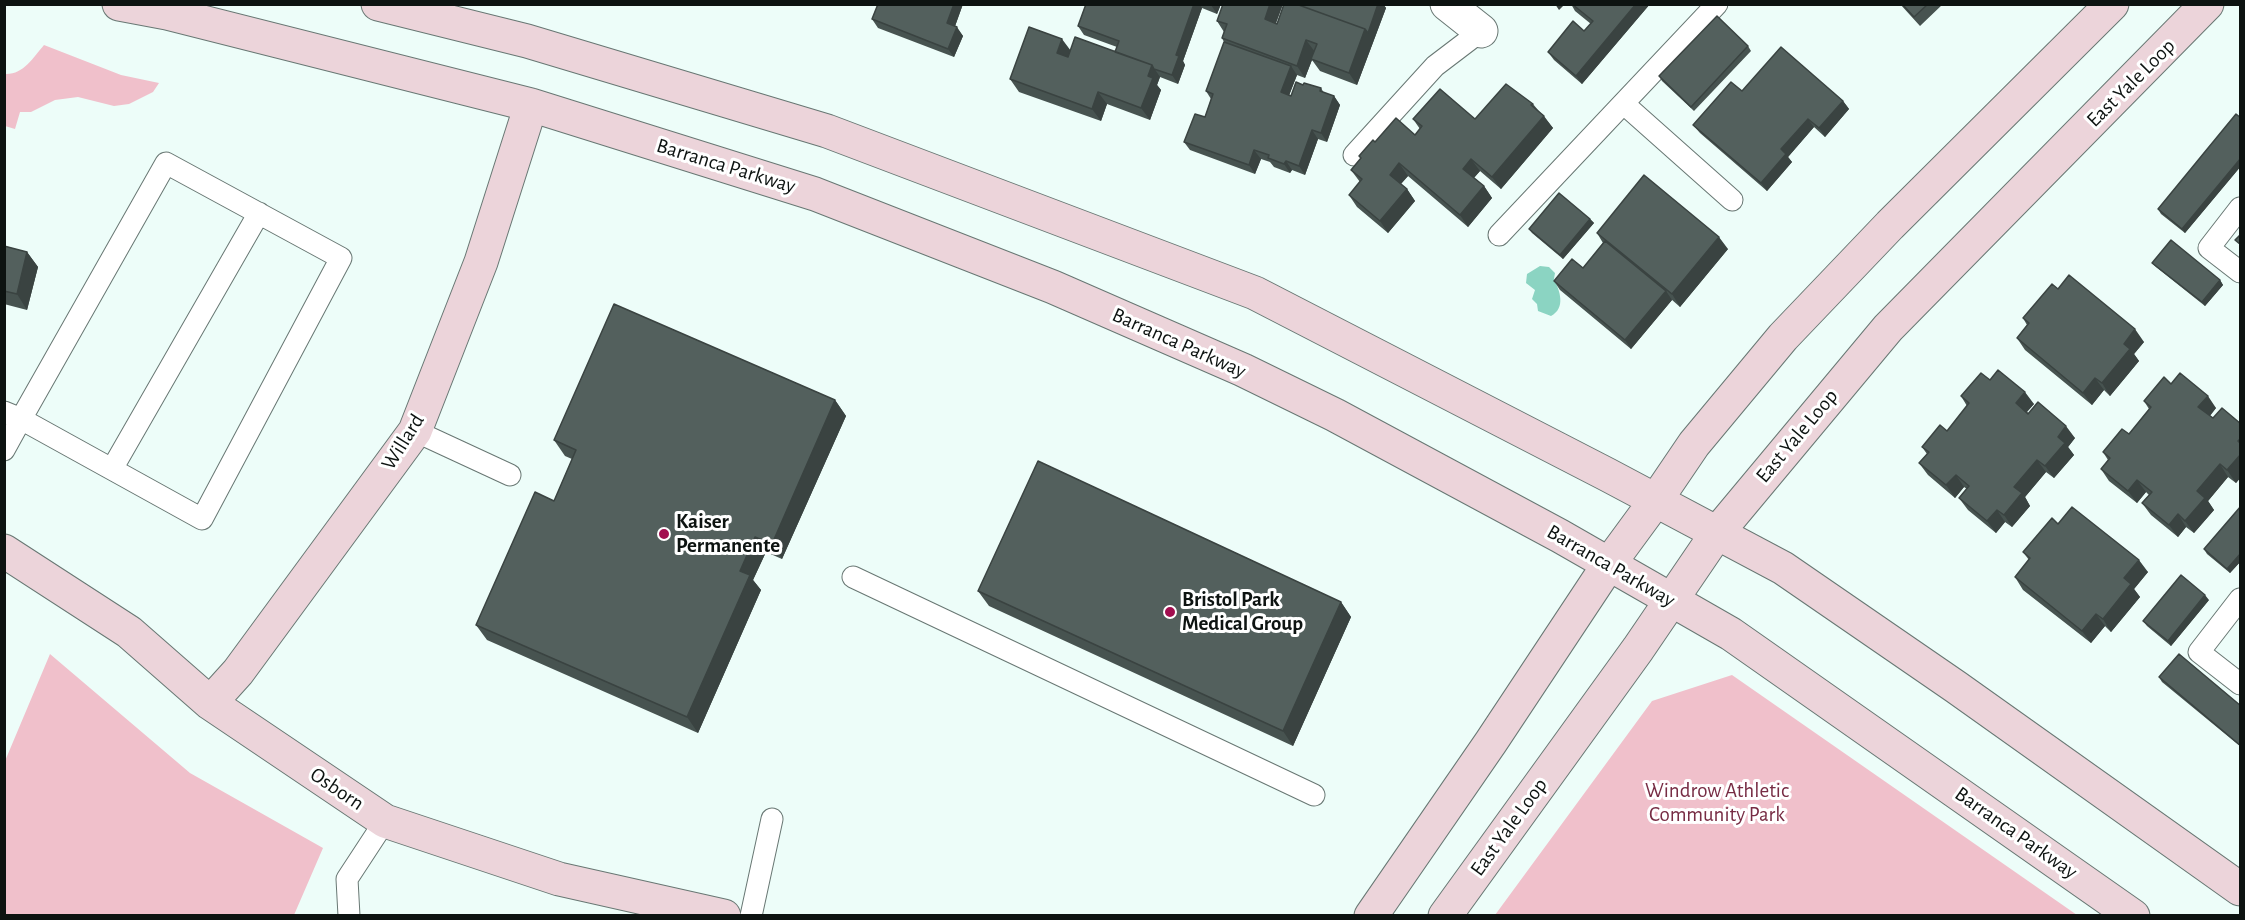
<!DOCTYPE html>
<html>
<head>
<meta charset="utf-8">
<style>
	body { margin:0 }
	#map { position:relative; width:2245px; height:920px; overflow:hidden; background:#edfdf9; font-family:"Alegreya Sans",sans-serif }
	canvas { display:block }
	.frame { position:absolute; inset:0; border:6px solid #0d1311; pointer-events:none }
</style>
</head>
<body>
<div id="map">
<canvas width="2245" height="920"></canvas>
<div class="frame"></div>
</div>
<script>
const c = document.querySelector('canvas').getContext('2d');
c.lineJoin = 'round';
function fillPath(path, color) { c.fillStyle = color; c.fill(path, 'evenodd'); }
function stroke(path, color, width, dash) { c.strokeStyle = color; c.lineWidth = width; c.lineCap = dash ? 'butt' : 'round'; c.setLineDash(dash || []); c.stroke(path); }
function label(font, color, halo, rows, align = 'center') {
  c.font = font + ' "Alegreya Sans",sans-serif'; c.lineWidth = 6; c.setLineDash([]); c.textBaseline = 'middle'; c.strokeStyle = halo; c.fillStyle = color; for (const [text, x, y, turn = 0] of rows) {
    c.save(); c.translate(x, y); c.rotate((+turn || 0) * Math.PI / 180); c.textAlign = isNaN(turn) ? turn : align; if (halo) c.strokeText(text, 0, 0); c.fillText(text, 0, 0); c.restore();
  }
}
const green = new Path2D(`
	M 44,45 L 121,75 L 159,83 L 153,92 L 129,104 L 114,106 L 78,97 L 55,100 L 31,112 L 20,112 L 15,129 L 5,126 L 5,74 C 23,75 33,58 44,45 Z
	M 50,654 L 190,773 L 323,848 L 294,915 L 5,915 L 5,761 Z
	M 1732,675 L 2077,915 L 1495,915 L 1652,701 Z`);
const water = new Path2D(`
	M 1540,266 L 1549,267 L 1555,273 L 1554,279 C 1560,291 1566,308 1551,316 L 1538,311 L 1537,304 L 1532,299 L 1535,290 L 1526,283 L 1527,274 Z`);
const lane = new Path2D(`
	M 1624,104 L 1732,200
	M 1354,155 L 1435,66 L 1481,31
	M 2240,208 L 2209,248 L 2240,272
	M 1499,235 L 1717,4
	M 4,412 L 21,419 L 202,519 L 341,258 L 166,163 L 21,419 L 4,450
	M 415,431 L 510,475
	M 112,469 L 259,213
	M 853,577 L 1314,795
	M 2240,599 L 2199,652 L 2240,684
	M 349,916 L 347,879 L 385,821
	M 751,916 L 772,819`);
const street = new Path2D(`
	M 1447,4 L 1481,31`);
const secondary = new Path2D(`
	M 119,4 L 167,13 L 531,105 L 815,194 L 1053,287 L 1243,370 L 1335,415 L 1560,536 L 1731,634 L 2133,916
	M 378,4 L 527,41 L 827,131 L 1255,293 L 1608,475 L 1783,568 L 1956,687 L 2240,889
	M 4,551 L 129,632 L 210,703 L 385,821 L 559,879 L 724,916
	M 210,703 L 238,672 L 415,431 L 481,262 L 531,105
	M 1371,916 L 1491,742 L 1609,564 L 1656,500 L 1694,444 L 1783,337 L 1890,225 L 2112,4
	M 1445,916 L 1638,649 L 1717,533 L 1888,328 L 2207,4`);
const wall = new Path2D(`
	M 878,4 L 963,4 L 955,26 L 963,36 L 954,57 L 878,28 L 872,19 Z
	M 1086,4 L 1221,4 L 1217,14 L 1202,8 L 1183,61 L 1185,65 L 1178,84 L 1160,77 L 1157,85 L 1161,90 L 1150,120 L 1107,104 L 1101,121 L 1019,92 L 1010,79 L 1071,51 L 1115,52 L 1117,47 L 1084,35 L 1078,26 Z
	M 1283,4 L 1276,23 L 1277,24 L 1284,4 L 1383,4 L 1386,8 L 1357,85 L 1320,71 L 1312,60 L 1305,78 L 1297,75 L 1289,95 L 1291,96 L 1303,85 L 1321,88 L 1324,93 L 1334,96 L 1340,105 L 1327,142 L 1318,139 L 1305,175 L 1292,170 L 1290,173 L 1274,167 L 1270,162 L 1261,159 L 1255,174 L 1190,150 L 1184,142 L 1205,117 L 1211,99 L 1206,91 L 1224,42 L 1222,38 L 1224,32 L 1217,21 Z
	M 1571,4 L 1650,4 L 1582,84 L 1554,60 L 1548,52 L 1584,31 L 1591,24 L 1575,11 Z
	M 1900,4 L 1943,4 L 1920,26 Z
	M 1748,46 L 1751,51 L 1694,111 L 1662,81 L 1659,76 Z
	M 1742,91 L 1843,101 L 1849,109 L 1825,137 L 1814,127 L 1788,157 L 1792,162 L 1767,191 L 1700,133 L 1693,125 Z
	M 1533,104 L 1553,128 L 1501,189 L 1480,171 L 1474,178 L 1484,186 L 1492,198 L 1468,227 L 1408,176 L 1401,184 L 1407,189 L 1415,201 L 1388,233 L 1357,207 L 1349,195 L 1360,182 L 1351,170 L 1361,159 L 1359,156 L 1375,142 L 1415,135 L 1420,129 L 1413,119 L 1475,119 Z
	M 2241,118 L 2241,166 L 2185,233 L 2161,214 L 2158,209 Z
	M 1590,219 L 1594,223 L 1563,259 L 1532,233 L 1529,229 Z
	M 1597,233 L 1728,249 L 1680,307 L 1671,299 L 1672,300 L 1631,349 L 1560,290 L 1554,281 L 1583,268 L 1603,243 Z
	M 4,246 L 27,252 L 38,267 L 27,310 L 4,304 Z
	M 2152,263 L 2220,280 L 2223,285 L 2205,306 L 2156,267 Z
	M 2058,289 L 2144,342 L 2134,354 L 2139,361 L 2110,396 L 2104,390 L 2092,405 L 2025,350 L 2017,338 L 2027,325 L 2023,318 Z
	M 1990,380 L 2034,404 L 2027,412 L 2075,438 L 2068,447 L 2074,455 L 2054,478 L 2046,472 L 2025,497 L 2030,506 L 2012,527 L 2005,522 L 1996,533 L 1968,510 L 1959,498 L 1967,489 L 1964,487 L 1955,498 L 1928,475 L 1919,463 L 1927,454 L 1922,447 L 1947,431 L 1967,406 L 1961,396 Z
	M 2171,384 L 2216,408 L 2210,416 L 2213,418 L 2241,424 L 2241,477 L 2236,483 L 2228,477 L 2208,501 L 2214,510 L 2194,533 L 2186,527 L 2178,537 L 2151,515 L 2142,503 L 2149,495 L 2146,492 L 2137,503 L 2109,481 L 2101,469 L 2108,460 L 2103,452 L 2129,434 L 2149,409 L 2144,401 Z
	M 835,400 L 846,416 L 782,559 L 766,552 L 753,580 L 761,590 L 698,733 L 487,640 L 476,625 L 554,501 L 572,459 L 565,456 L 554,440 Z
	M 2241,506 L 2241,561 L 2230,573 L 2207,554 L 2204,549 Z
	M 2058,524 L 2148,572 L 2134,589 L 2140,597 L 2111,632 L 2105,626 L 2091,643 L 2023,590 L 2015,577 L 2029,560 L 2023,552 Z
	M 978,591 L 1341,602 L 1351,617 L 1293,746 L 989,606 Z
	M 2209,600 L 2171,646 L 2147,626 L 2143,621 Z
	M 2159,677 L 2241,706 L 2241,747 L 2162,682 Z`);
const shadedWall = new Path2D(`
	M 954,4 L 963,4 L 953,32 L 947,23 Z
	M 1194,4 L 1199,4 L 1202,8 L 1183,61 L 1185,65 L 1178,84 L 1172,75 L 1176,55 Z
	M 1211,4 L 1221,4 L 1217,14 L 1211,5 Z
	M 1270,4 L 1283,4 L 1273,31 L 1265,19 Z
	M 1378,4 L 1383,4 L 1386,8 L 1357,85 L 1349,73 L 1365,29 Z
	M 1555,4 L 1565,4 L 1559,10 Z
	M 1636,4 L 1650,4 L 1582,84 L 1576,76 Z
	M 957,27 L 963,36 L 954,57 L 948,49 Z
	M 1062,39 L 1071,51 L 1066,65 L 1057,53 Z
	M 1306,40 L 1315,52 L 1305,78 L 1297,66 Z
	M 1152,65 L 1160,77 L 1157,85 L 1161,90 L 1150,120 L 1141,108 L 1148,76 Z
	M 1291,66 L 1297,75 L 1287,101 L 1281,92 Z
	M 1098,92 L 1107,104 L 1101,121 L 1092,109 Z
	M 1334,96 L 1340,105 L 1327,142 L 1321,133 Z
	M 1843,101 L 1849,109 L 1825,137 L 1819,128 Z
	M 1544,116 L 1553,128 L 1501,189 L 1492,177 Z
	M 1808,119 L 1814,127 L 1788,157 L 1792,162 L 1767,191 L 1761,183 L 1781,149 Z
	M 1312,130 L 1318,139 L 1305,175 L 1299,166 Z
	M 1254,150 L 1261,159 L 1255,174 L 1249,165 Z
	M 2241,158 L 2241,166 L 2185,233 L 2182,229 Z
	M 1471,159 L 1480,171 L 1471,181 L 1463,169 Z
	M 1286,161 L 1292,170 L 1290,173 L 1284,164 Z
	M 1399,163 L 1408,176 L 1398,187 L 1390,175 Z
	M 1484,186 L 1492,198 L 1468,227 L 1460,215 Z
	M 1407,189 L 1415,201 L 1388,233 L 1380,221 Z
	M 1590,219 L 1594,223 L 1563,259 L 1560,255 Z
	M 1719,237 L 1728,249 L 1680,307 L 1672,294 Z
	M 27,252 L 38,267 L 27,310 L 17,294 Z
	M 2220,280 L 2223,285 L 2205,306 L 2202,302 Z
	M 1666,291 L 1672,300 L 1631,349 L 1625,340 Z
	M 2135,329 L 2144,342 L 2134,354 L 2139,361 L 2110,396 L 2102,383 L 2124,344 Z
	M 2095,378 L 2104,390 L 2092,405 L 2083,393 Z
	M 2025,392 L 2034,404 L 2024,415 L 2016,403 Z
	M 2208,396 L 2216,408 L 2207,419 L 2198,407 Z
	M 835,400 L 846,416 L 782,559 L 772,544 Z
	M 2066,426 L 2075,438 L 2068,447 L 2074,455 L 2054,478 L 2045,466 L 2058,437 Z
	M 2241,454 L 2241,477 L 2236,483 L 2227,470 Z
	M 2037,460 L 2046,472 L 2025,497 L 2030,506 L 2012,527 L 2004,515 L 2014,487 Z
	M 2220,464 L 2228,477 L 2208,501 L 2214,510 L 2194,533 L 2185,521 L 2197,491 Z
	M 1956,475 L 1964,487 L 1955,498 L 1946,485 Z
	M 2137,480 L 2146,492 L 2137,503 L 2128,491 Z
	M 1997,510 L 2005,522 L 1996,533 L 1987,521 Z
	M 2178,514 L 2186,527 L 2178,537 L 2169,525 Z
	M 755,537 L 766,552 L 753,580 L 761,590 L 698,733 L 687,717 L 740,571 Z
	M 2241,553 L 2241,561 L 2230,573 L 2227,569 Z
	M 2139,560 L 2148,572 L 2134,589 L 2140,597 L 2111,632 L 2103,619 L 2124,578 Z
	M 2205,595 L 2209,600 L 2171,646 L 2168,641 Z
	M 1341,602 L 1351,617 L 1293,746 L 1283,731 Z
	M 2096,614 L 2105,626 L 2091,643 L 2082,631 Z`);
const building = new Path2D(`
	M 878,4 L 954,4 L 947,23 L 957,27 L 948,49 L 872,19 Z
	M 1086,4 L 1194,4 L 1176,55 L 1179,56 L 1172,75 L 1154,69 L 1152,65 L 1115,52 L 1119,41 L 1078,26 Z
	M 1223,4 L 1270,4 L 1265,19 L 1277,24 L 1284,4 L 1296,4 L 1365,29 L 1349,73 L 1311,59 L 1317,44 L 1306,40 L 1297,66 L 1222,38 L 1227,24 L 1217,21 Z
	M 1296,4 L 1378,4 L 1368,33 L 1365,29 Z
	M 1572,4 L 1636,4 L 1576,76 L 1548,52 L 1573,21 L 1584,31 L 1593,21 Z
	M 1902,4 L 1928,4 L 1914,17 Z
	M 1717,16 L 1748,46 L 1691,107 L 1659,76 Z
	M 1029,27 L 1062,39 L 1057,53 L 1068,57 L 1075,37 L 1152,65 L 1148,76 L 1153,78 L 1141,108 L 1098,92 L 1092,109 L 1010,79 Z
	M 1224,42 L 1291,66 L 1281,92 L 1291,96 L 1296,82 L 1303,85 L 1304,83 L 1321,88 L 1320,91 L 1334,96 L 1321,133 L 1312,130 L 1299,166 L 1286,161 L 1284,164 L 1268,158 L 1269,155 L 1254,150 L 1249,165 L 1184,142 L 1195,114 L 1205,117 L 1213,94 L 1206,91 Z
	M 1781,47 L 1843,101 L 1819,128 L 1808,119 L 1781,149 L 1786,154 L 1761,183 L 1693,125 L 1731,82 L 1742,91 Z
	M 1506,84 L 1533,104 L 1531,105 L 1544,116 L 1492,177 L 1471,159 L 1463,169 L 1484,186 L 1460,215 L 1399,163 L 1390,175 L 1407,189 L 1380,221 L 1349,195 L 1362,179 L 1351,170 L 1361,158 L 1359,156 L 1373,140 L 1375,142 L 1396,118 L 1415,135 L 1422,126 L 1413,119 L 1440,89 L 1475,119 Z
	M 2236,114 L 2241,118 L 2241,158 L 2182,229 L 2158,209 Z
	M 1644,175 L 1719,237 L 1672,294 L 1597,233 Z
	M 1559,193 L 1590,219 L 1560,255 L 1529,229 Z
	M 2241,234 L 2241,245 L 2235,240 Z
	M 2171,240 L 2220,280 L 2202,302 L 2152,263 Z
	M 1605,241 L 1666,291 L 1625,340 L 1554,281 L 1572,259 L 1583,268 Z
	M 4,246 L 27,252 L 17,294 L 4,291 Z
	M 2069,275 L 2135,329 L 2124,344 L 2130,349 L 2102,383 L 2095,378 L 2083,393 L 2017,338 L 2029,323 L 2023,318 L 2052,284 L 2058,289 Z
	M 614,304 L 835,400 L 772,544 L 755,537 L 740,571 L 750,575 L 687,717 L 476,625 L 535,492 L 554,501 L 576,450 L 554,440 Z
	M 1998,370 L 2025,392 L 2016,403 L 2028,414 L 2038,402 L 2066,426 L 2058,437 L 2065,443 L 2045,466 L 2037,460 L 2014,487 L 2022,493 L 2004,515 L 1997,510 L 1987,521 L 1959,498 L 1969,486 L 1956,475 L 1946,485 L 1919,463 L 1929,452 L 1922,447 L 1940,425 L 1947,431 L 1969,403 L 1961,396 L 1981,373 L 1990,380 Z
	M 2180,373 L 2208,396 L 2198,407 L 2213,418 L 2222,408 L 2241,424 L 2241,438 L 2238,441 L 2241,444 L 2241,454 L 2227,470 L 2220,464 L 2197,491 L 2205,498 L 2185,521 L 2178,514 L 2169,525 L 2142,503 L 2152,492 L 2137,480 L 2128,491 L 2101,469 L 2110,458 L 2103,452 L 2122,429 L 2129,434 L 2151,407 L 2144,401 L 2164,377 L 2171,384 Z
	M 1038,461 L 1341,602 L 1283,731 L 978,591 Z
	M 2241,506 L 2241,553 L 2227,569 L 2204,549 Z
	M 2072,507 L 2139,560 L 2124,578 L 2131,584 L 2103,619 L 2096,614 L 2082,631 L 2015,577 L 2030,558 L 2023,552 L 2052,518 L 2058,524 Z
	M 2181,575 L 2205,595 L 2168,641 L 2143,621 Z
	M 2179,654 L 2241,706 L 2241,746 L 2159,677 Z`);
const markers = [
	[664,534,6,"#a20e4f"],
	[1170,612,6,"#a20e4f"]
];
const streetNames = [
	["East Yale Loop",2131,83,-45],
	["Barranca Parkway",726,166,17],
	["Barranca Parkway",1179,343,24],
	["East Yale Loop",1797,436,-50],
	["Willard",403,442,-58],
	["Barranca Parkway",1611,566,30],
	["Osborn",337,789,34],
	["East Yale Loop",1509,827,-54],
	["Barranca Parkway",2016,833,35]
];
const poiNames = [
	["Kaiser",676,522],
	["Permanente",676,546],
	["Bristol Park",1182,600],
	["Medical Group",1182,624]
];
const parkNames = [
	["Windrow Athletic",1717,791],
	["Community Park",1717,815]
];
fillPath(green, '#f0c0cb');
fillPath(water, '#8bd4c2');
stroke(lane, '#687773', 23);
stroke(street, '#687773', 35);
stroke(secondary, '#687773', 35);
stroke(lane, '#fff', 21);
stroke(street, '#fff', 33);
stroke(secondary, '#ecd4da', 33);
fillPath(wall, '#475350');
fillPath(shadedWall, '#3a4341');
fillPath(building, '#53605d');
stroke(building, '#3a4341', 1.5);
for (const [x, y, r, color] of markers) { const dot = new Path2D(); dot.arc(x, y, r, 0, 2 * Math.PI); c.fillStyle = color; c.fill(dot); stroke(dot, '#fff', 2); }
label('21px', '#0d1311', '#fff', streetNames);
label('bold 21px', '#0d1311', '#fff', poiNames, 'left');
label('21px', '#772c44', '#fff', parkNames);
</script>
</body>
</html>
